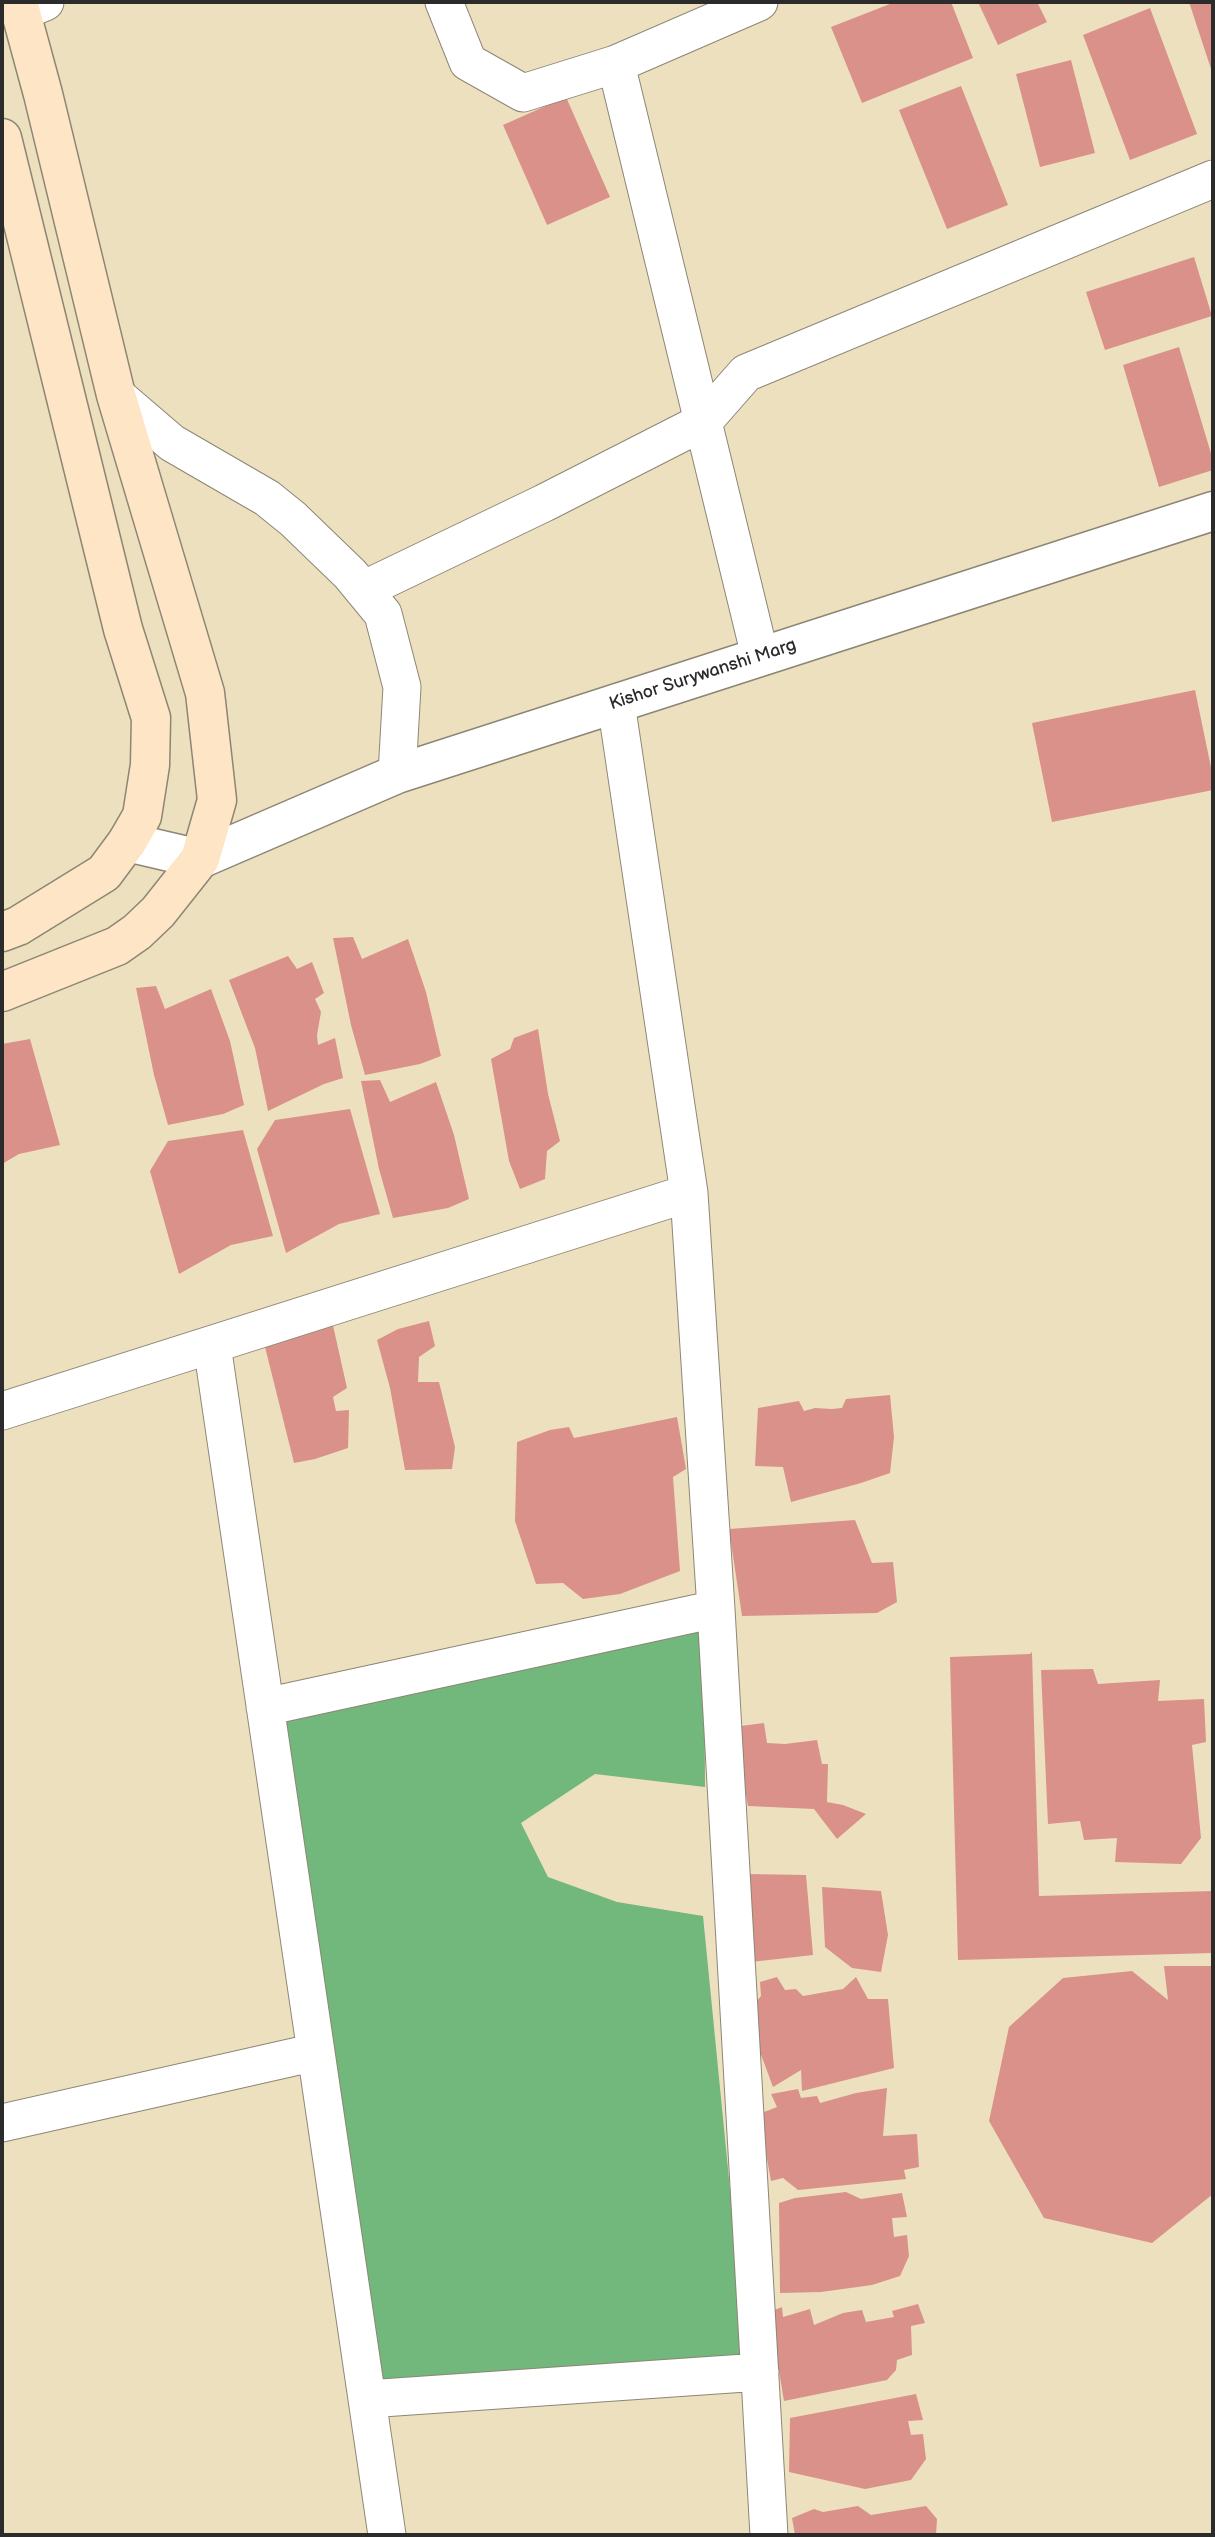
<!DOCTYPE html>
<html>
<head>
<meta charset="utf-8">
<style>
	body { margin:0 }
	#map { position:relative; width:1215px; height:2537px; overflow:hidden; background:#ede0bf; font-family:"Balsamiq Sans",sans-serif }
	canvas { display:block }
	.frame { position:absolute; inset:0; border:4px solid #2b2b2b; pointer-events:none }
</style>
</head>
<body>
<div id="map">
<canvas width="1215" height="2537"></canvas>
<div class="frame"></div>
</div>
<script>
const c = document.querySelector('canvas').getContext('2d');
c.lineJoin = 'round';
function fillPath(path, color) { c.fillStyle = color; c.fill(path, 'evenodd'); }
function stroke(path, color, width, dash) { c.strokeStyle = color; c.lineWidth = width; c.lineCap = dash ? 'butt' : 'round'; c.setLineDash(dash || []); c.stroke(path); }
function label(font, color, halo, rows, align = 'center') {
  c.font = font + ' "Balsamiq Sans",sans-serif'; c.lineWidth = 5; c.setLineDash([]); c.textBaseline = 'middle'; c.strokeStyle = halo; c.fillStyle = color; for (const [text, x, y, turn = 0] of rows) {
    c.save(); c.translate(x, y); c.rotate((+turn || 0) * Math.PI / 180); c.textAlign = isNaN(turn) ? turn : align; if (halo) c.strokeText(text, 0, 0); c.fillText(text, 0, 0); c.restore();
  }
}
const forest = new Path2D(`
	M 704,1623 L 705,1787 L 595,1774 L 521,1823 L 548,1877 L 617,1902 L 703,1916 L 747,2361 L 381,2387 L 278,1705 Z`);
const building = new Path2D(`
	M 895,2 L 951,2 L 973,58 L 862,103 L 831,27 Z
	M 978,2 L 1037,2 L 1047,22 L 998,45 Z
	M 1189,2 L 1213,2 L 1213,75 Z
	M 1150,8 L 1197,134 L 1130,160 L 1083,35 Z
	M 1071,60 L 1095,153 L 1040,167 L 1016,74 Z
	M 961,86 L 1008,205 L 947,229 L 899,110 Z
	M 566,97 L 610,197 L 547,225 L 503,125 Z
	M 1194,257 L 1212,316 L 1105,350 L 1086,292 Z
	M 1179,347 L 1213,460 L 1213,470 L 1159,487 L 1123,365 Z
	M 1195,690 L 1213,777 L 1213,790 L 1052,822 L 1032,723 Z
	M 353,937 L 362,959 L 408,939 L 426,992 L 441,1056 L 420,1064 L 365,1075 L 351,1025 L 333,938 Z
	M 288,956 L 297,969 L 312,962 L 324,993 L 315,999 L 321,1012 L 317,1035 L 318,1045 L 335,1038 L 343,1078 L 324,1084 L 268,1111 L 255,1048 L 229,980 Z
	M 156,986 L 165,1009 L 211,989 L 230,1041 L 244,1105 L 223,1114 L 168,1125 L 154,1075 L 136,988 Z
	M 538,1029 L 548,1094 L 560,1141 L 547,1151 L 545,1179 L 520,1189 L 509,1161 L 491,1059 L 510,1049 L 514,1038 Z
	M 30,1039 L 60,1145 L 19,1154 L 2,1164 L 2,1044 Z
	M 380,1080 L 390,1102 L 436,1082 L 454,1135 L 469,1199 L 448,1208 L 393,1218 L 379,1169 L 361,1081 Z
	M 350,1109 L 380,1214 L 339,1224 L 286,1253 L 257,1149 L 275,1120 Z
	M 243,1130 L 273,1236 L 231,1245 L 179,1274 L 150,1171 L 168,1141 Z
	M 332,1321 L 347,1388 L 333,1397 L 336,1411 L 349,1410 L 348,1448 L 315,1459 L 294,1463 L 263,1339 Z
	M 429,1321 L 435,1346 L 419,1357 L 418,1382 L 439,1382 L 455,1447 L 452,1469 L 405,1470 L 390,1388 L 377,1340 L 398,1329 Z
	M 890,1395 L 894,1437 L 890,1473 L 861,1483 L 791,1502 L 783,1467 L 755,1466 L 758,1408 L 799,1401 L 804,1411 L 815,1408 L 832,1409 L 842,1408 L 846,1399 Z
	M 677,1417 L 686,1469 L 673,1477 L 680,1571 L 620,1594 L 583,1599 L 563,1583 L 536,1584 L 515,1521 L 517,1442 L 550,1430 L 569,1427 L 574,1438 Z
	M 855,1520 L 872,1563 L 893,1562 L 897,1602 L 877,1613 L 742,1616 L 729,1529 Z
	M 1032,1652 L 1039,1896 L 1213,1891 L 1213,1953 L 958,1960 L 950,1657 L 1030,1654 Z
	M 1093,1669 L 1098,1684 L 1160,1680 L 1158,1701 L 1204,1699 L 1206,1742 L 1192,1745 L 1201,1838 L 1181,1864 L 1115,1862 L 1117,1838 L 1084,1840 L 1080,1821 L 1048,1824 L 1041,1670 Z
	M 764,1723 L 767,1743 L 785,1744 L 817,1740 L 822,1764 L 828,1764 L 827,1802 L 843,1805 L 866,1814 L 837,1839 L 814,1809 L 748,1806 L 733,1727 Z
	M 747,1874 L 806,1875 L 813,1955 L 751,1962 Z
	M 822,1887 L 881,1891 L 888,1935 L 881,1972 L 852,1968 L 825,1947 Z
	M 1164,1966 L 1213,1966 L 1213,2194 L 1152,2243 L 1044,2218 L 989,2121 L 1009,2027 L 1063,1978 L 1132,1971 L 1168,2000 Z
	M 777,1977 L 785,1990 L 796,1989 L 803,1996 L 843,1989 L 856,1977 L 868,1999 L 888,1999 L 894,2068 L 802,2091 L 801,2070 L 773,2087 L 746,2014 L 761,1996 L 760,1982 Z
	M 887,2088 L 883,2136 L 917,2134 L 919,2167 L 904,2170 L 906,2179 L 798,2190 L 783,2178 L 771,2181 L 759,2114 L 777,2107 L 771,2094 L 798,2089 L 801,2098 L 817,2096 L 820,2103 L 856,2093 Z
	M 846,2192 L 861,2199 L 902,2193 L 907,2217 L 892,2218 L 894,2237 L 907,2235 L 909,2256 L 900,2276 L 872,2285 L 821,2292 L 780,2293 L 779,2203 L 795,2198 Z
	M 918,2304 L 925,2323 L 911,2326 L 912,2355 L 897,2360 L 896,2370 L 887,2380 L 784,2401 L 769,2312 L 782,2307 L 783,2317 L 810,2309 L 814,2325 L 843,2313 L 862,2310 L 866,2322 L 894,2317 L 892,2311 Z
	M 916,2394 L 923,2420 L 908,2421 L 911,2435 L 923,2434 L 926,2459 L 911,2480 L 865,2489 L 789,2472 L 790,2418 Z
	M 858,2506 L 871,2515 L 926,2506 L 937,2519 L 936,2535 L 795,2535 L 792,2518 L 814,2509 L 823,2512 Z`);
const minor = new Path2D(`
	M 444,2 L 468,62 L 523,93 L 616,64
	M 759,2 L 616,64 L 760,656
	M 21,12 L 45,2
	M 116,395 L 172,443 L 267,498 L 293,519 L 350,574 L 383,614 L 402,687 L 397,774
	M 363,590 L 544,503 L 703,422 L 746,373 L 1213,179
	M 616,703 L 689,1193 L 716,1609 L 769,2535
	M 212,1345 L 387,2535
	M 2,1411 L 689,1193
	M 265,1707 L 716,1609
	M 2,2123 L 316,2052
	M 367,2399 L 760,2372`);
const tertiary = new Path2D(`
	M 127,842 L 200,859 L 397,774 L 1213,511`);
const secondary = new Path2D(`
	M 2,138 L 123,629 L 151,718 L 150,765 L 142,816 L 127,842 L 104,873 L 18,926 L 2,932
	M 2,992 L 117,946 L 137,932 L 158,912 L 200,859 L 217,800 L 205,693 L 116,395 L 43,94 L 18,2`);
const streetNames = [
	["Kishor Surywanshi Marg",703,675,-18]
];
fillPath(forest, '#72b77b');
fillPath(building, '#d9918a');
stroke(minor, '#8c8675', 39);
stroke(tertiary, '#8c8675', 41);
stroke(secondary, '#8c8675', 41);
stroke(minor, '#fff', 37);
stroke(tertiary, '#fff', 38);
stroke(secondary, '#fde5c5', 38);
label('18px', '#2b2b2b', '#fff', streetNames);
</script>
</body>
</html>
